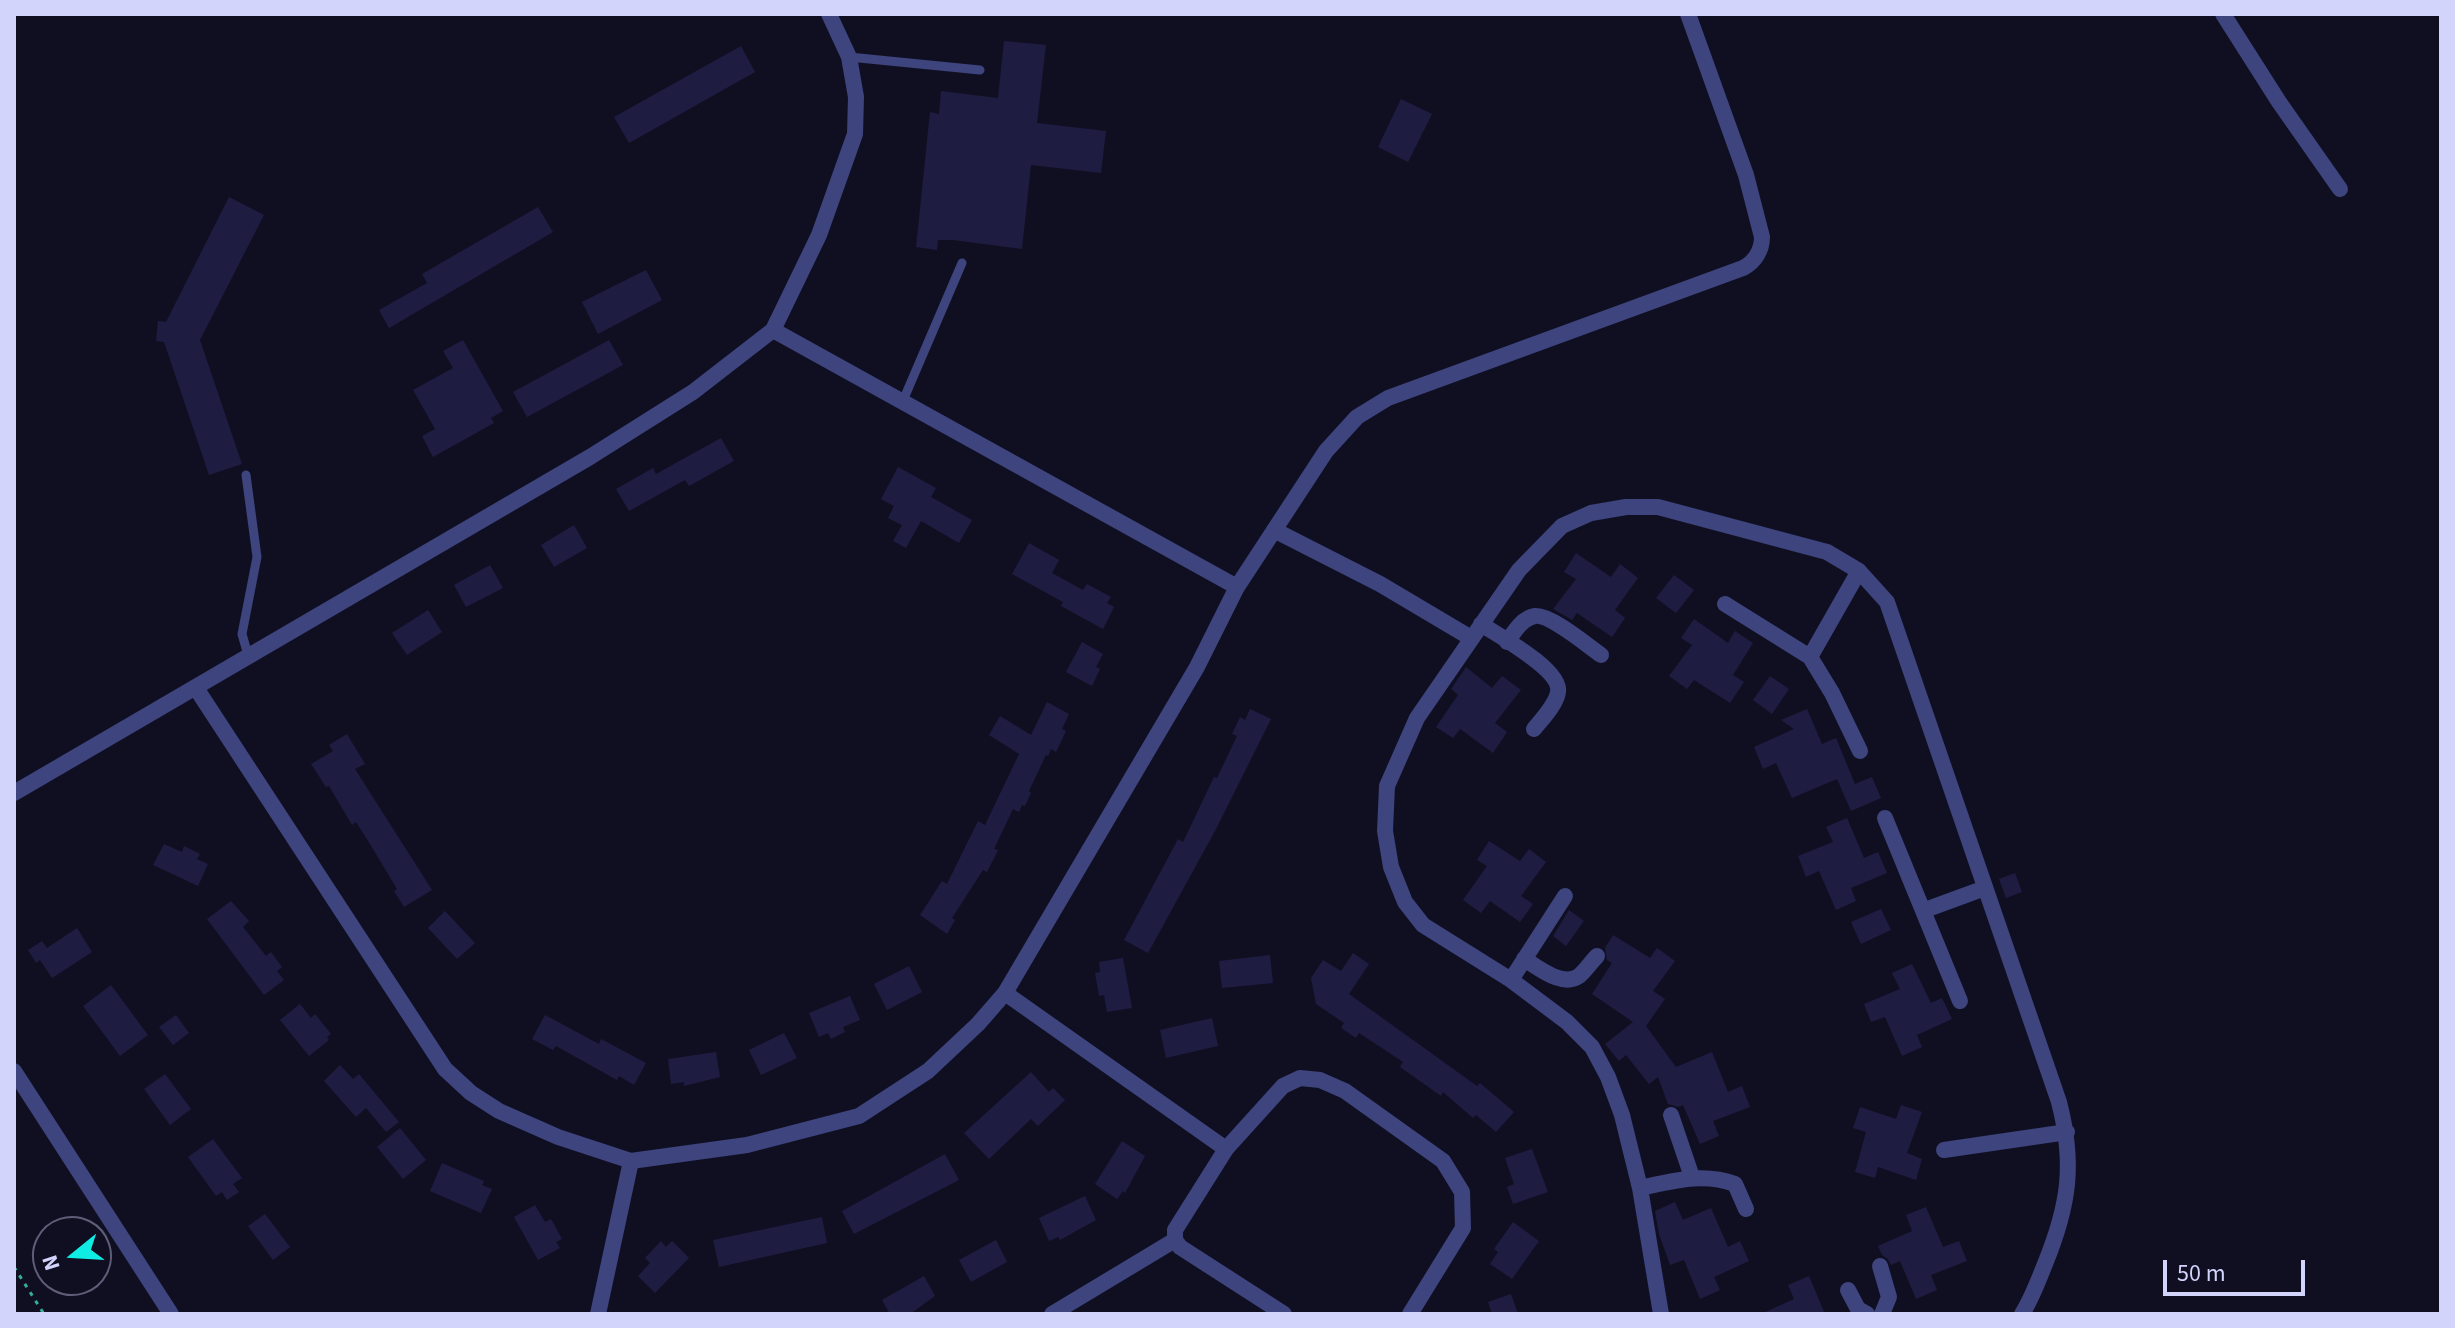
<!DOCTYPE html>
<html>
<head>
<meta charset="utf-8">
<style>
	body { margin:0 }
	#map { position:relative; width:2455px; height:1328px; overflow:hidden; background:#100f22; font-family:"Source Sans 3",sans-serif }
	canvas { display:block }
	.frame { position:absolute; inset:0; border:16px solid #d3d4fc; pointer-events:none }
	.north { position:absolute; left:32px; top:1216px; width:80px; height:80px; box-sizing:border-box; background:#100f22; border:2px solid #5e5e79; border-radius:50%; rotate:252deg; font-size:22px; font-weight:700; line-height:32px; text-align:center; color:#d3d4fc }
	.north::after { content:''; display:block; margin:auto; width:28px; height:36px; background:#0fece3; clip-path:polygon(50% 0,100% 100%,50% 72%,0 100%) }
	.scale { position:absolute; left:2163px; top:1260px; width:142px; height:36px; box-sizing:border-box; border:4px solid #d3d4fc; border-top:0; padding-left:10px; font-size:24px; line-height:28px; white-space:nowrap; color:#d3d4fc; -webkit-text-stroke:6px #100f22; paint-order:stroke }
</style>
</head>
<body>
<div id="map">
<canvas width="2455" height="1328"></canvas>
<div class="frame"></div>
<div class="north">N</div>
<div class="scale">50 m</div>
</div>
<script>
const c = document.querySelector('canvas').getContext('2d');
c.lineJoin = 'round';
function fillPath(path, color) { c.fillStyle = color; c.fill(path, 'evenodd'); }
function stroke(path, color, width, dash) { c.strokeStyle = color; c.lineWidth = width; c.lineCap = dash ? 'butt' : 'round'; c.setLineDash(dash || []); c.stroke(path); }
const building = new Path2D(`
	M 1004,41 L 1046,45 L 1037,123 L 1106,131 L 1101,173 L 1031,165 L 1022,249 L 953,240 L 938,240 L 937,250 L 916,247 L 930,112 L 939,114 L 941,91 L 998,98 Z
	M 741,46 L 755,72 L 629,143 L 614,117 Z
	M 1401,99 L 1432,114 L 1408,162 L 1378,147 Z
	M 229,197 L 264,215 L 200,340 L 242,464 L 209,475 L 164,342 L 156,341 L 158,321 L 166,322 Z
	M 538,207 L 553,232 L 389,328 L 379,310 L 427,283 L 422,274 Z
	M 646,270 L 662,300 L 598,334 L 582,302 Z
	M 463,340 L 503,411 L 491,418 L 494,423 L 433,457 L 422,436 L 435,429 L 413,390 L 453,368 L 443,351 Z
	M 609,340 L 623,365 L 527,417 L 513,392 Z
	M 721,438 L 734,461 L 689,486 L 685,480 L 629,511 L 616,489 L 653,468 L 656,474 Z
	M 898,467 L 936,488 L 931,497 L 972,520 L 959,543 L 921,521 L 906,548 L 893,541 L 902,525 L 888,518 L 894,506 L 881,499 Z
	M 574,525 L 587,548 L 554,567 L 541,545 Z
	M 1029,543 L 1059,560 L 1052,573 L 1083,590 L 1087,584 L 1111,597 L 1107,603 L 1114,607 L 1103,629 L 1061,606 L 1063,602 L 1012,574 Z
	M 1576,553 L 1611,577 L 1620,564 L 1638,578 L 1615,610 L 1625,618 L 1612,637 L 1577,613 L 1572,620 L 1553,609 L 1576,579 L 1564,572 Z
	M 490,565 L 503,588 L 466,607 L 454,585 Z
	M 1674,575 L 1694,590 L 1676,613 L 1656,598 Z
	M 428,610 L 442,632 L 407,655 L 392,633 Z
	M 1694,619 L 1728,643 L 1735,631 L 1753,643 L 1733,675 L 1744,682 L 1730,703 L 1694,680 L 1687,689 L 1669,676 L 1692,645 L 1681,638 Z
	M 1082,642 L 1103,654 L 1096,667 L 1100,669 L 1092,686 L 1066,672 Z
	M 1466,667 L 1492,688 L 1502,676 L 1521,690 L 1495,723 L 1507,732 L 1493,753 L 1460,729 L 1453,738 L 1436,727 L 1458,695 L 1451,689 Z
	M 1770,676 L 1789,689 L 1772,714 L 1753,700 Z
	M 1047,702 L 1069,714 L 1062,729 L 1066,731 L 1056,752 L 1051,749 L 1048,756 L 1046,755 L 1029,791 L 1031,793 L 1025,806 L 1022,805 L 1019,812 L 1013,809 L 994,849 L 998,850 L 987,872 L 983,870 L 952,918 L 955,920 L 947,934 L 920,915 L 942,881 L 947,884 L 978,821 L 985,825 L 1019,754 L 989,735 L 1000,716 L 1031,735 Z
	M 1250,709 L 1271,719 L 1215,831 L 1148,953 L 1124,940 L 1178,839 L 1183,842 L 1214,777 L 1217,778 L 1237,736 L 1232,734 L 1240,717 L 1245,720 Z
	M 1807,709 L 1822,744 L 1836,738 L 1855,784 L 1872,777 L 1881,798 L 1851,811 L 1837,779 L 1792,798 L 1776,763 L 1763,769 L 1754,747 L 1794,729 L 1781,720 Z
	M 347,734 L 365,764 L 355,769 L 432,890 L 404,907 L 394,891 L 397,889 L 370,844 L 356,822 L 352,825 L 329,786 L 326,787 L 311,764 L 333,751 L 329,745 Z
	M 1847,818 L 1864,858 L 1878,852 L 1887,873 L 1851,888 L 1856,901 L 1836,910 L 1819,871 L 1806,877 L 1798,856 L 1833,842 L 1826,827 Z
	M 1489,841 L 1520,861 L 1529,849 L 1546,862 L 1521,896 L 1533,904 L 1520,922 L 1490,901 L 1481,913 L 1463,900 L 1487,866 L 1477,860 Z
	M 164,844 L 182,852 L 184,846 L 200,854 L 197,859 L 208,864 L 198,886 L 153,865 Z
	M 2015,873 L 2022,892 L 2006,898 L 1999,879 Z
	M 231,901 L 249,921 L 243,927 L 266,956 L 271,952 L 282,967 L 277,971 L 284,980 L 264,995 L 207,919 Z
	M 1881,909 L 1891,930 L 1861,944 L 1851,922 Z
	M 1569,910 L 1584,921 L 1566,946 L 1553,936 Z
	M 445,911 L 475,943 L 457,959 L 428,928 Z
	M 77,928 L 92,952 L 52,978 L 40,960 L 36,963 L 28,950 L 42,941 L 47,948 Z
	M 1613,935 L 1650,958 L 1657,948 L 1675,961 L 1653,991 L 1665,999 L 1646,1026 L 1676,1067 L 1712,1052 L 1728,1092 L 1742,1086 L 1750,1107 L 1713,1121 L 1719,1136 L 1700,1144 L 1683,1105 L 1678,1107 L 1668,1104 L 1658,1077 L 1649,1084 L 1626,1055 L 1619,1061 L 1605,1044 L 1633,1022 L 1592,994 L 1612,963 L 1607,960 L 1605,948 Z
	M 1353,953 L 1369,964 L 1349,994 L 1477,1086 L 1480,1083 L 1514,1112 L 1496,1132 L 1476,1115 L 1473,1118 L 1443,1092 L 1441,1096 L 1400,1067 L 1403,1062 L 1359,1033 L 1356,1038 L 1341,1028 L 1344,1023 L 1316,1004 L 1311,978 L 1323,960 L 1341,971 Z
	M 1270,955 L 1273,983 L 1222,988 L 1219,961 Z
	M 1123,958 L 1132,1008 L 1107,1012 L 1104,995 L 1099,996 L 1095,973 L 1100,972 L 1099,962 Z
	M 1912,964 L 1931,1003 L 1942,998 L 1952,1019 L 1917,1035 L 1922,1047 L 1902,1056 L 1885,1017 L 1871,1022 L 1864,1004 L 1900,989 L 1892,973 Z
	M 909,966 L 922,992 L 887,1010 L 874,984 Z
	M 111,985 L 148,1035 L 120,1056 L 83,1006 Z
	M 850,996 L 860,1020 L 843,1027 L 845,1032 L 831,1039 L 828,1033 L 819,1037 L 809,1013 Z
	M 300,1004 L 311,1018 L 315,1014 L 331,1034 L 327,1037 L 329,1040 L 309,1056 L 280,1020 Z
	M 176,1015 L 189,1033 L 173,1045 L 159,1027 Z
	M 545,1015 L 599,1044 L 601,1039 L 646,1063 L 634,1085 L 619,1076 L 617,1080 L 556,1046 L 553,1050 L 532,1039 Z
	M 1212,1018 L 1218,1046 L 1166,1058 L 1160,1030 Z
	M 784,1033 L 797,1058 L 761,1075 L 749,1050 Z
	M 716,1052 L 720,1077 L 684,1086 L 684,1082 L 671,1084 L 668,1059 Z
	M 340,1065 L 353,1079 L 359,1074 L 399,1122 L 386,1132 L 366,1108 L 356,1117 L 324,1081 Z
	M 1031,1072 L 1049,1092 L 1053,1088 L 1065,1100 L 1038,1126 L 1031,1119 L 989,1159 L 964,1133 Z
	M 165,1074 L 191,1109 L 170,1125 L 144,1089 Z
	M 1901,1105 L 1922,1112 L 1907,1153 L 1922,1159 L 1916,1180 L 1878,1167 L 1875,1178 L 1855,1172 L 1866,1132 L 1853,1128 L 1860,1107 L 1896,1119 Z
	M 400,1128 L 426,1160 L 403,1179 L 377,1147 Z
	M 213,1139 L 242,1178 L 233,1184 L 239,1192 L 227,1200 L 222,1192 L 216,1196 L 188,1157 Z
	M 1122,1141 L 1145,1156 L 1125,1193 L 1123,1191 L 1117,1199 L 1095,1184 Z
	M 1532,1149 L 1548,1192 L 1513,1204 L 1507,1187 L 1514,1184 L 1505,1158 Z
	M 945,1154 L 959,1180 L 854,1234 L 842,1211 Z
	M 442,1163 L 484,1181 L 482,1185 L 492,1189 L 481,1213 L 430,1191 Z
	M 1085,1196 L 1096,1220 L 1060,1240 L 1058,1237 L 1049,1241 L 1039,1218 Z
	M 1675,1202 L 1683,1220 L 1711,1208 L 1728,1247 L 1740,1241 L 1749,1261 L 1714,1277 L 1720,1290 L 1700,1299 L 1684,1260 L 1670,1265 L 1659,1234 L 1655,1211 Z
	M 535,1205 L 545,1222 L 551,1219 L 562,1239 L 556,1242 L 560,1248 L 538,1260 L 514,1217 Z
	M 1926,1207 L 1943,1247 L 1959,1241 L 1967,1261 L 1931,1275 L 1937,1290 L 1916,1299 L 1900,1261 L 1891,1265 L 1888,1259 L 1882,1255 L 1878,1246 L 1912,1231 L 1906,1215 Z
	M 265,1214 L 290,1247 L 273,1260 L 248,1226 Z
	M 822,1217 L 827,1243 L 719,1267 L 713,1240 Z
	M 1513,1222 L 1539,1241 L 1512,1279 L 1490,1264 L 1498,1252 L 1494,1249 Z
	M 996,1240 L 1007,1262 L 971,1282 L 959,1260 Z
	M 661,1241 L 666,1247 L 672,1241 L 689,1258 L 655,1293 L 638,1276 L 650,1263 L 645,1258 Z
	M 924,1276 L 935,1296 L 910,1314 L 890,1314 L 882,1300 Z
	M 1809,1276 L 1825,1314 L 1761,1314 L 1794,1299 L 1788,1285 Z
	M 1511,1294 L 1518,1314 L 1492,1314 L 1488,1302 Z`);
const path = new Path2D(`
	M 14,1267 L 44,1314`);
const lane = new Path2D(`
	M 849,57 L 980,70
	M 902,403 L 962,263
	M 246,475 L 257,557 L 242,634 L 248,655`);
const street = new Path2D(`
	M 2223,14 L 2279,102 L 2340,189
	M 773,330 L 1237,587
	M 1274,530 L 1380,584 L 1471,638
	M 1725,604 L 1810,657 L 1832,693 L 1860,751
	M 1481,624 C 1499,636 1562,670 1558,692 C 1556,705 1542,719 1534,729
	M 1507,642 C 1514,632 1522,618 1535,616 C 1550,614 1588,646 1601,655
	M 1810,657 L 1859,571
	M 196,688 L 445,1069 L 471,1093 L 499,1111 L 558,1137 L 631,1161 L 747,1145 L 859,1116 L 928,1071 L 978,1024 L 1005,993 L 1197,667 L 1237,587 L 1326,451 L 1357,417 L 1388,398 L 1743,268 C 1755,262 1762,250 1762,237 L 1746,175 L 1688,14
	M 14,793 L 590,457 L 693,392 L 773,330 L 819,235 L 855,134 L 856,97 L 849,57 L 829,14
	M 1885,818 L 1960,1001
	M 1925,910 L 1985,888
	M 1524,959 C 1538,967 1562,988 1579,976 C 1585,971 1591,962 1597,956
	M 1511,980 L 1565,896
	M 1005,993 L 1226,1149
	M 14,1071 L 171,1314
	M 1671,1115 L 1692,1177
	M 1944,1150 L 2067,1132
	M 1640,1188 C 1673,1181 1703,1172 1735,1184 L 1746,1209
	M 1175,1240 L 1175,1230 L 1226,1149 L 1283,1086 L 1300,1078 L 1320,1080 L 1345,1091 L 1443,1161 L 1462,1192 L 1463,1228 L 1410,1314
	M 1175,1240 L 1180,1247 L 1284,1314
	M 1880,1266 L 1889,1297 L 1882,1314
	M 1848,1290 L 1858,1309 L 1867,1314
	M 598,1314 L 631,1161
	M 1052,1314 L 1175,1240
	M 1661,1314 L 1640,1188 L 1622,1115 L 1608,1077 L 1592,1047 L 1567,1022 L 1511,980 L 1423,925 L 1405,902 L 1391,867 L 1385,831 L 1387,786 L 1417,718 L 1519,570 L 1562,526 L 1591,513 L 1626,507 L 1658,507 L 1827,552 L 1859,571 L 1887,602 L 2059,1102 C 2075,1164 2069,1205 2045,1264 C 2038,1281 2032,1298 2022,1314`);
fillPath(building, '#1f1c42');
stroke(path, '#36ad95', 3, [4, 6]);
stroke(lane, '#3d447e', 9);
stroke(street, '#3d447e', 16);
</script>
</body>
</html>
